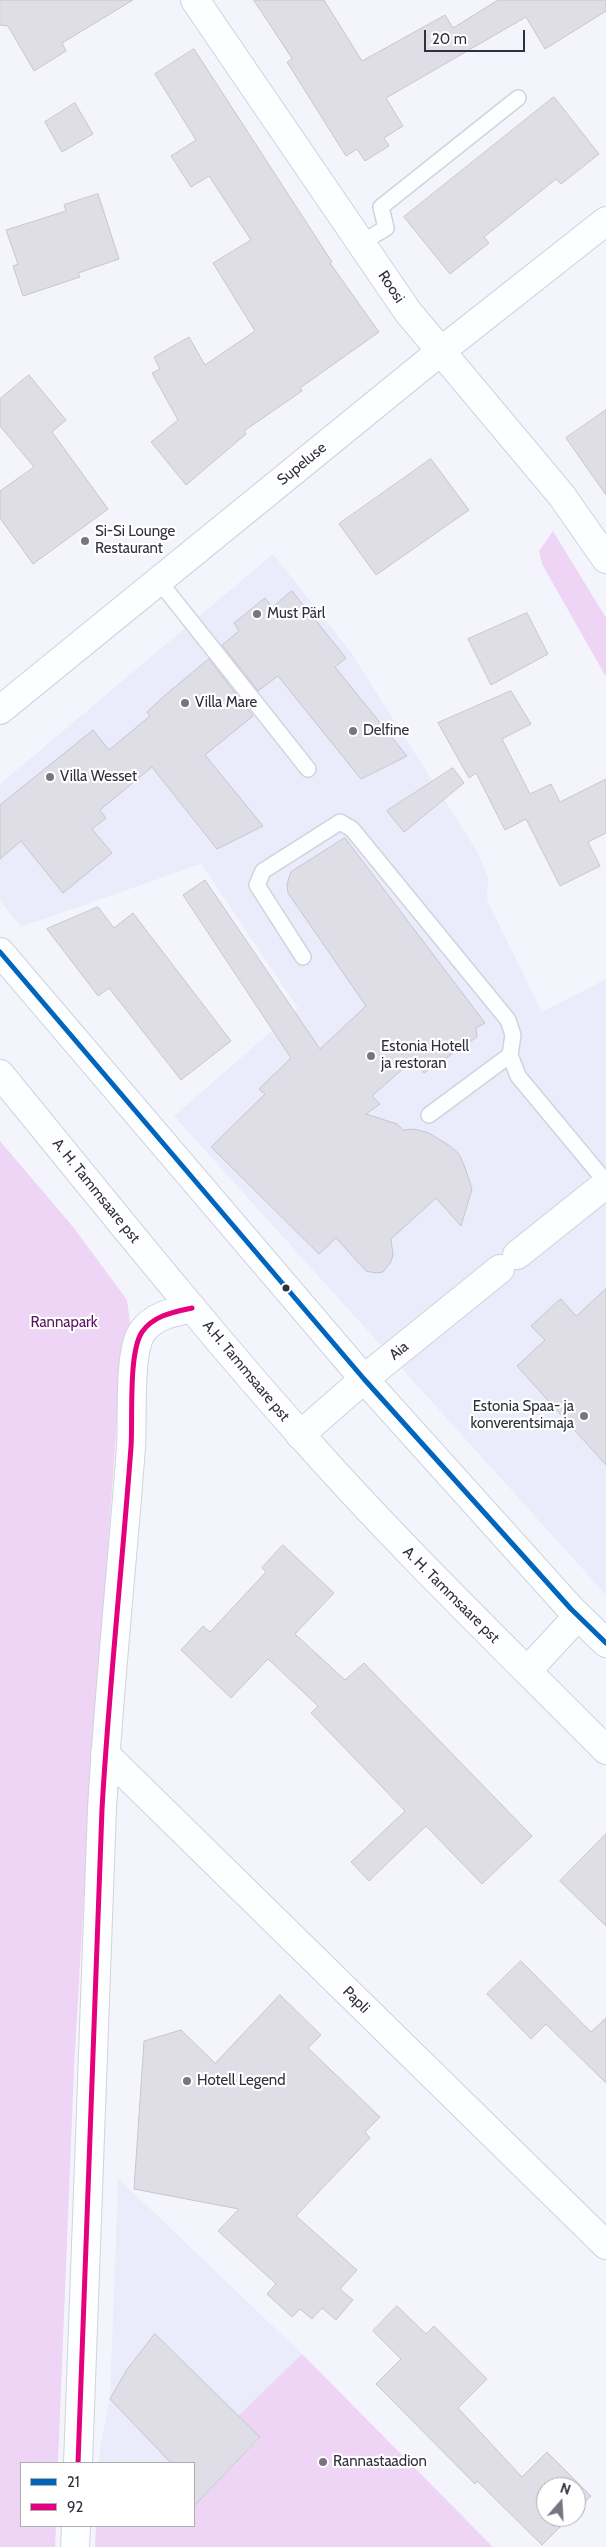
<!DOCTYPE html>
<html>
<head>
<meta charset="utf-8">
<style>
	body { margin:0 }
	#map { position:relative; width:606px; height:2547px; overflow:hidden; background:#f4f5fc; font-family:Cabin,sans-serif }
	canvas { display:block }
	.legend { position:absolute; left:20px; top:2462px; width:175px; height:65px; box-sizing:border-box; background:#fff; border:1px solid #acadb1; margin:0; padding:6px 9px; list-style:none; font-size:15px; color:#30313d }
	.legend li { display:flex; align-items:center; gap:10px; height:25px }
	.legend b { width:25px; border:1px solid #acadb1 }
	.north { position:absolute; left:536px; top:2477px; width:50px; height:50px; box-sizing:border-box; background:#fff; border:1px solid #acadb1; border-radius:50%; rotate:19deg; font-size:14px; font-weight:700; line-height:20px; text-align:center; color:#30313d }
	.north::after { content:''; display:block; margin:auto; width:18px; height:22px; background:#757680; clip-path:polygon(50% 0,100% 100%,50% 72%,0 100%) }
	.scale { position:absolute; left:424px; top:30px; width:101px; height:22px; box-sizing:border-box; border:2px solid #30313d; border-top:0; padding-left:6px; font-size:15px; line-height:18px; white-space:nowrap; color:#30313d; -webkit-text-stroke:4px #fff; paint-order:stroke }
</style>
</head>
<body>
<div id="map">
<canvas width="606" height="2547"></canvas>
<ul class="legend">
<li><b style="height:6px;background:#0065bd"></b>21</li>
<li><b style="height:6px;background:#e5007d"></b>92</li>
</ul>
<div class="north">N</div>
<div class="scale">20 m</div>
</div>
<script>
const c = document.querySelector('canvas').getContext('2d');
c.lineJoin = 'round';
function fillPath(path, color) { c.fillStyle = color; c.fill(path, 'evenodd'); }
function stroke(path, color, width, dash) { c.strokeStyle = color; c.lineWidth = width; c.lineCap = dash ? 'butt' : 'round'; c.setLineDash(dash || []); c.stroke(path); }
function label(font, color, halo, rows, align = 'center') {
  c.font = font + ' Cabin,sans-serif'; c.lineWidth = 4.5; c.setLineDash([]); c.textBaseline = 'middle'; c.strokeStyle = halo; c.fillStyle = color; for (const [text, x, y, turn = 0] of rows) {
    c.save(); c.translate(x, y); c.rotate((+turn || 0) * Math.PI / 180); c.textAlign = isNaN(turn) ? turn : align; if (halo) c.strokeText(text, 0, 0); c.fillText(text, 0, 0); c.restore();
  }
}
const built = new Path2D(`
	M 273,554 L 350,651 L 477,851 L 488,878 L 487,900 L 542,1012 L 606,979 L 606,1595 L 174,1116 L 298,1008 L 201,864 L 21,927 L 0,901 L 0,784 Z
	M 118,2178 L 302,2354 L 238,2416 L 260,2437 L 204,2496 L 194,2486 L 194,2463 L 99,2463 L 100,2446 L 110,2399 Z`);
const green = new Path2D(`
	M 553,531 L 606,618 L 606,677 L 542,564 L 539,551 Z
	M 0,1141 L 74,1228 L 127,1300 L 130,1322 L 119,1391 L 88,1825 L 74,2069 L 58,2463 L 21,2463 L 21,2526 L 56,2526 L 55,2547 L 0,2547 Z
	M 302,2354 L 493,2547 L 95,2547 L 96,2526 L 194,2526 L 194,2486 L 204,2496 L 260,2438 L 238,2416 Z`);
const building = new Path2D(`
	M 0,0 L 133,0 L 62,43 L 66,51 L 34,71 L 8,26 L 0,25 Z
	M 254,0 L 324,0 L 362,61 L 445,15 L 453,28 L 498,0 L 606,0 L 606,11 L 545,49 L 526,17 L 386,98 L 403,126 L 384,138 L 389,146 L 365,161 L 357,149 L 346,156 L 287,62 L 292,59 Z
	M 194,49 L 332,262 L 330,263 L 379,332 L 300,388 L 302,391 L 244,431 L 246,434 L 186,485 L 151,442 L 178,420 L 152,373 L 160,369 L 154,357 L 189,337 L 205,365 L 255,331 L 213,263 L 251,240 L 209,176 L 191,187 L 171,156 L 196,140 L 155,74 Z
	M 554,97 L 599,154 L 561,184 L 556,179 L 484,237 L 489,243 L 450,274 L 404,217 Z
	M 75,103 L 93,134 L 62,152 L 45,122 Z
	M 98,194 L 119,259 L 78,273 L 80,277 L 23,296 L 13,266 L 18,264 L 6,230 L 66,211 L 64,205 Z
	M 29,375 L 66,420 L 52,432 L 108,509 L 33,564 L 0,518 L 0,491 L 34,467 L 0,426 L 0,399 Z
	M 606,410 L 606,495 L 566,438 Z
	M 431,459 L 469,510 L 376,575 L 339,524 Z
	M 292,591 L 346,658 L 335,667 L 407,756 L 361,779 L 278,676 L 258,691 L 222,645 L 239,631 L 234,623 L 265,598 L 272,607 Z
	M 527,613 L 548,654 L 491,685 L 468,639 Z
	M 209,659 L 253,716 L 205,755 L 263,826 L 217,849 L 152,767 L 100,810 L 106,818 L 92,829 L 112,853 L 63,893 L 21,841 L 0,859 L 0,805 L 93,730 L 109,750 L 150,716 L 147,712 L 163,697 Z
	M 511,691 L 531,724 L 502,739 L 530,794 L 551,784 L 560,802 L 606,779 L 606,833 L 588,842 L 600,866 L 560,886 L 526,819 L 505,830 L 476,773 L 469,778 L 438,723 Z
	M 453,768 L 464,783 L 404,832 L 387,811 Z
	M 345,838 L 485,1023 L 476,1028 L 477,1037 L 424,1073 L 414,1059 L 372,1096 L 380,1104 L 366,1114 L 397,1124 L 403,1130 L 414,1129 L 429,1133 L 450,1146 L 459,1154 L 464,1165 L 472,1189 L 461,1226 L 436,1198 L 391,1239 L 393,1255 L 391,1262 L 383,1272 L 376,1273 L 366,1271 L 336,1238 L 319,1254 L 211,1147 L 265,1094 L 259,1089 L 291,1058 L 183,895 L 205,880 L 320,1049 L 366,1006 L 288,893 L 287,884 L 291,872 Z
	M 98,907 L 114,928 L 133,913 L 231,1041 L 181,1080 L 109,988 L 98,996 L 47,929 Z
	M 606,1289 L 606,1465 L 517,1366 L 545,1340 L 531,1326 L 558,1301 L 561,1299 L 576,1316 Z
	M 283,1545 L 334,1593 L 295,1634 L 345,1680 L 364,1663 L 532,1836 L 482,1884 L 426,1826 L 369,1881 L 351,1862 L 405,1811 L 311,1713 L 318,1706 L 268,1659 L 231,1698 L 181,1650 L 203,1626 L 210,1632 L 266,1572 L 262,1568 Z
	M 606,1834 L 606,1926 L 560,1881 Z
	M 521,1961 L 591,2032 L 606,2018 L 606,2083 L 546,2024 L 531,2039 L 487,1994 Z
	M 280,1995 L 321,2035 L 308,2048 L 380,2117 L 365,2132 L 370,2138 L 296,2216 L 357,2270 L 340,2289 L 353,2300 L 336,2320 L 322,2308 L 312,2319 L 300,2309 L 292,2317 L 267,2294 L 276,2284 L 218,2231 L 239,2209 L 134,2189 L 144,2041 L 181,2030 L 215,2063 Z
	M 397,2306 L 426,2334 L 434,2326 L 487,2379 L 458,2408 L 522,2477 L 547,2452 L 591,2496 L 576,2511 L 576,2487 L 546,2487 L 546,2517 L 570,2517 L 542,2545 L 477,2481 L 475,2484 L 376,2384 L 401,2359 L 373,2331 Z
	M 155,2334 L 260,2437 L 194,2506 L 194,2463 L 171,2463 L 110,2399 L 126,2371 Z`);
const lane = new Path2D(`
	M 361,243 L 386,228 L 381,207 L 518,98
	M 159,581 L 308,769
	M 303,957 L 257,885 L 263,871 L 340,822 L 352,829 L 508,1020 L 513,1035 L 510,1055 L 518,1076 L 606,1182
	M 429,1115 L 510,1055`);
const street = new Path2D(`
	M 195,0 L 408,312 L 562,496 L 606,559
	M 0,710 L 441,351 L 606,221
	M 517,1255 L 606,1184
	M 300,1435 L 364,1379 L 500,1269
	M 105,1754 L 606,2245
	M 78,2463 L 102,1809 C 109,1688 122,1568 131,1447 C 133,1420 128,1353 142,1332 C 154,1315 174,1312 192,1308
	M 75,2547 L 76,2526`);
const secondary = new Path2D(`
	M 0,952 L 364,1379 L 571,1609 L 606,1643
	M 0,1074 C 99,1195 197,1318 301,1435 C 398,1545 503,1646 606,1750
	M 527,1671 L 578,1616`);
const bus1 = new Path2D(`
	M 0,952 L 364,1379 L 571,1609 L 606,1643`);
const bus2 = new Path2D(`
	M 78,2463 L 102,1809 C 109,1688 122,1568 131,1447 C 133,1420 128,1353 142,1332 C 154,1315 174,1312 192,1308`);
const markers = [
	[85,541,5,"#757680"],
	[257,614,5,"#757680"],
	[185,703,5,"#757680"],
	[353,731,5,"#757680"],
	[50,777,5,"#757680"],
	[371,1056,5,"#757680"],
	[286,1288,4.5,"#30313d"],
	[584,1416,5,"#757680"],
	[187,2081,5,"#757680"],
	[323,2462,5,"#757680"]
];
const streetNames = [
	["Roosi",391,287,56],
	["Supeluse",302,464,-39],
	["A. H. Tammsaare pst",96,1191,51],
	["Aia",399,1351,-39],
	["A.H. Tammsaare pst",246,1371,50],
	["A. H. Tammsaare pst",451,1595,45],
	["Papli",356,2000,45]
];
const poiNames = [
	["Si-Si Lounge",95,532],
	["Restaurant",95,549],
	["Must Pärl",267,614],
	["Villa Mare",195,703],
	["Delfine",363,731],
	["Villa Wesset",60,777],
	["Estonia Hotell",381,1047],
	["ja restoran",381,1064],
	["Estonia Spaa- ja",574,1407,"right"],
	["konverentsimaja",574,1424,"right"],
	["Hotell Legend",197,2081],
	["Rannastaadion",333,2462]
];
const parkNames = [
	["Rannapark",64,1323]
];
fillPath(built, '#eaecfc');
fillPath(green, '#eed4f5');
fillPath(building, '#dfdde6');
stroke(building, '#c7c6ce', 1);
stroke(lane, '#d1d2db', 18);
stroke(street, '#d1d2db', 30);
stroke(secondary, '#d1d2db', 30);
stroke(lane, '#fdfeff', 15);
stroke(street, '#fdfeff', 28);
stroke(secondary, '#fdfeff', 28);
stroke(bus1, '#0065bd', 5);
stroke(bus2, '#e5007d', 5);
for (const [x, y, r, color] of markers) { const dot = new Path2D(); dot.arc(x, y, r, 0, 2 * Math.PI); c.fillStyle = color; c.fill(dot); stroke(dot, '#fff', 2); }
label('15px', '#30313d', '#fff', streetNames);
label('15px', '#30313d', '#fff', poiNames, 'left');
label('15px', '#581361', '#fff', parkNames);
</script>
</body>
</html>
